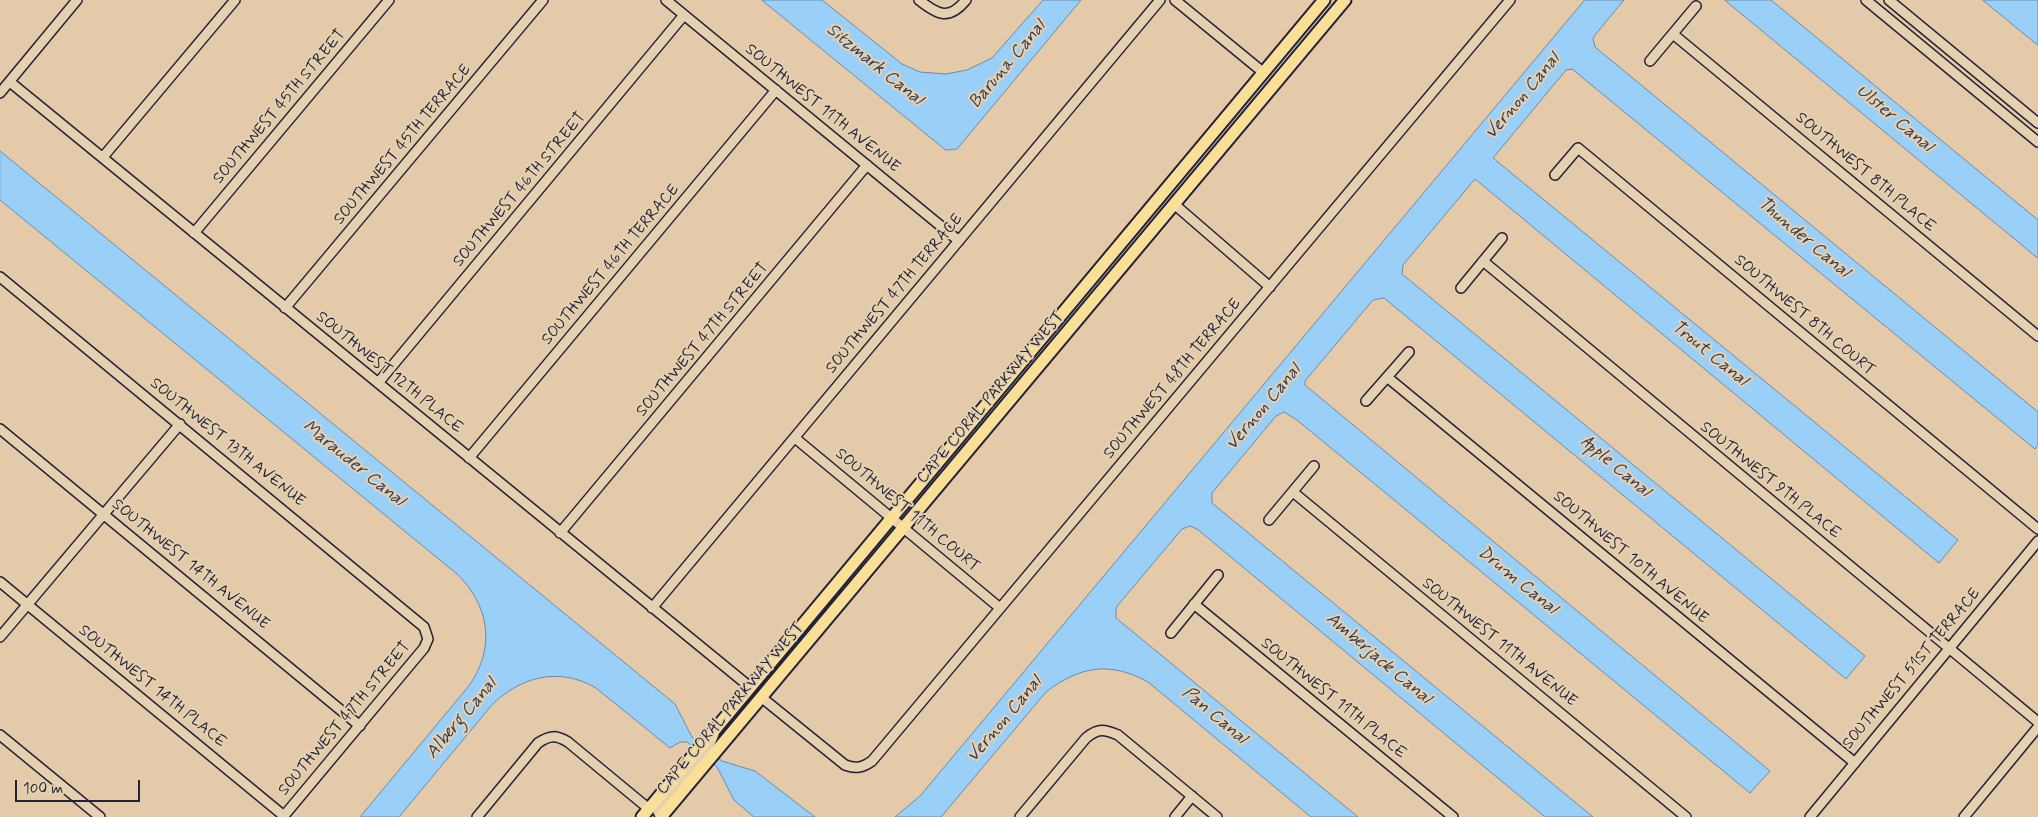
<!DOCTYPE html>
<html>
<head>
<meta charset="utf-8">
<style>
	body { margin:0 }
	#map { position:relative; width:2038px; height:817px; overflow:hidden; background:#e4caa9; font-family:Mynerve,sans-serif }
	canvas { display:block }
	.scale { position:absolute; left:15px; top:780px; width:125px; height:22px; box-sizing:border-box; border:2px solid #22223b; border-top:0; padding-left:6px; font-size:15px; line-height:18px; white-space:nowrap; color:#22223b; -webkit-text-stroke:4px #e5d0af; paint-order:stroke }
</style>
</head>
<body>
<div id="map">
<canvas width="2038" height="817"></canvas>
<div class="scale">100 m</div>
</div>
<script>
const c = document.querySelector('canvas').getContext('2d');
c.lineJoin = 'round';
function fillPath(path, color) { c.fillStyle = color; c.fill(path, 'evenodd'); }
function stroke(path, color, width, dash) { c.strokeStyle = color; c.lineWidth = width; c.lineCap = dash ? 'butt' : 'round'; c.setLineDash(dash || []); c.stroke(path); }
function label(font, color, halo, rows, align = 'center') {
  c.font = font + ' Mynerve,sans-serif'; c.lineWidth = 4; c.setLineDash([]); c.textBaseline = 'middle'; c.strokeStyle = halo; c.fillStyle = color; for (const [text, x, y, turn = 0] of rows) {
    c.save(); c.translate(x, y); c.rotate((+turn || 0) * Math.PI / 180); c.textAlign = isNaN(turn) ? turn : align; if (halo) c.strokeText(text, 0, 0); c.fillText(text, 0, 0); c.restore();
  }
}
const water = new Path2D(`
	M 762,0 L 822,0 L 902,64 L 920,72 L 946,74 L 967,70 L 992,58 L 1043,0 L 1081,0 L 957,149 L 946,150 Z
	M 1585,0 L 1624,0 L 1595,35 L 1593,39 L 1595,47 L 2038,412 L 2038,445 L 2035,449 L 1572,69 L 1566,70 L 1493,158 L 1958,540 L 1939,563 L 1475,179 L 1403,265 L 1402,274 L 1865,656 L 1846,679 L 1384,298 L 1373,300 L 1305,381 L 1305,385 L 1770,771 L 1750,793 L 1297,420 L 1284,412 L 1276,416 L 1212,493 L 1212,503 L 1593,817 L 1545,817 L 1197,529 L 1190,526 L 1182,529 L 1118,605 L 1116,609 L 1116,618 L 1358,817 L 1311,817 L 1148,682 C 1110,661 1080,666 1046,692 L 941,817 L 895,817 L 920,796 Z
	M 1725,0 L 1771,0 L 2038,220 L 2038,258 Z
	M 1983,0 L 2038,0 L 2038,45 Z
	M 0,151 L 675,704 L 692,737 L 722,761 L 755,771 L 815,817 L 754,817 L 734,800 L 717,767 L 687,742 L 680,742 L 670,748 L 596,688 C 559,666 519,677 491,706 L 399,817 L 360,817 L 468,687 C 496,649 490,606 457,574 L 0,200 Z`);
const minor = new Path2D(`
	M 666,0 L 959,241
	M 919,0 C 938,15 949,21 966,0
	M 1175,0 L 1264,73
	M 1866,0 L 2038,142
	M 1889,0 L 2038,123
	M 1673,34 L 2038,336
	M 1650,61 L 1696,6
	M 10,82 L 750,687
	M 0,93 L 77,0
	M 103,157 L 235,0
	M 1555,175 L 1578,148 L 2038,529
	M 1174,204 L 1270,287
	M 194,233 L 389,0
	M 1483,261 L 2038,722
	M 0,277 L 424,627 L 428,639 L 424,648 L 283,817
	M 1461,288 L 1502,238
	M 285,308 L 543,0
	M 1387,377 L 1855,763
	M 378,383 L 684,15
	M 1366,401 L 1409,352
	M 0,429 L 360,726
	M 795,438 L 1000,608
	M 469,458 L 776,90
	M 1293,492 L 1686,817
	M 1269,520 L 1314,466
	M 560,533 L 867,165
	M 0,582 L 284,816
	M 1194,604 L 1453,817
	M 652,608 L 1160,0
	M 1171,633 L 1218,575
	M 0,637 L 180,424
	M 761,697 L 845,765 C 856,769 862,768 872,761 L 1510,0
	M 0,735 L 100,817
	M 477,817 L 538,743 C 550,735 556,735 568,742 L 649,809
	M 661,817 L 658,812 C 670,780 706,763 715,731
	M 1020,817 L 1086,738 C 1098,728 1104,729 1118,735 L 1217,817
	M 1175,817 L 1192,796
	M 1810,817 L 2038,541
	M 1964,817 L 2038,727`);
const major = new Path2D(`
	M 642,817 L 1324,0
	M 661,817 L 1345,0`);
const streetNames = [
	["SOUTHWEST 45TH STREET",280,107,-50],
	["SOUTHWEST 11TH AVENUE",822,109,39],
	["SOUTHWEST 45TH TERRACE",403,145,-50],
	["SOUTHWEST 8TH PLACE",1865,173,40],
	["SOUTHWEST 46TH STREET",520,190,-50],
	["SOUTHWEST 46TH TERRACE",611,265,-50],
	["SOUTHWEST 47TH TERRACE",895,294,-50],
	["SOUTHWEST 8TH COURT",1804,316,40],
	["SOUTHWEST 47TH STREET",703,340,-50],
	["SOUTHWEST 12TH PLACE",389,373,39],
	["SOUTHWEST 48TH TERRACE",1173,379,-50],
	["CAPE CORAL PARKWAY WEST",991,398,-50],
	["SOUTHWEST 13TH AVENUE",227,443,39],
	["SOUTHWEST 9TH PLACE",1770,481,39],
	["SOUTHWEST 11TH COURT",907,511,40],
	["SOUTHWEST 10TH AVENUE",1630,558,40],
	["SOUTHWEST 14TH AVENUE",190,565,39],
	["SOUTHWEST 11TH AVENUE",1499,643,39],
	["SOUTHWEST 51ST TERRACE",1912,669,-50],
	["SOUTHWEST 14TH PLACE",152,687,39],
	["SOUTHWEST 11TH PLACE",1333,699,39],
	["CAPE CORAL PARKWAY WEST",731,709,-50],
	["SOUTHWEST 47TH STREET",345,719,-50]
];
const waterNames = [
	["Sitzmark Canal",874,65,39],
	["Baruna Canal",1008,65,-50],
	["Vernon Canal",1523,97,-50],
	["Ulster Canal",1894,119,40],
	["Thunder Canal",1803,238,40],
	["Trout Canal",1709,354,39],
	["Vernon Canal",1264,408,-50],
	["Marauder Canal",353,464,39],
	["Apple Canal",1615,467,40],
	["Drum Canal",1517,581,39],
	["Amberjack Canal",1378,659,40],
	["Pan Canal",1214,716,40],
	["Alberg Canal",462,719,-50],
	["Vernon Canal",1005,720,-50]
];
fillPath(water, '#9acff8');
stroke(water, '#6a8aac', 1);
stroke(minor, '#22223b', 12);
stroke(major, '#22223b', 15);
stroke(minor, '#e5d0af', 9);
stroke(major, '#fadf96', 11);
label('16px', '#22223b', '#e5d0af', streetNames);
label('italic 18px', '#343c57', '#e5d0af', waterNames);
</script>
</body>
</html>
